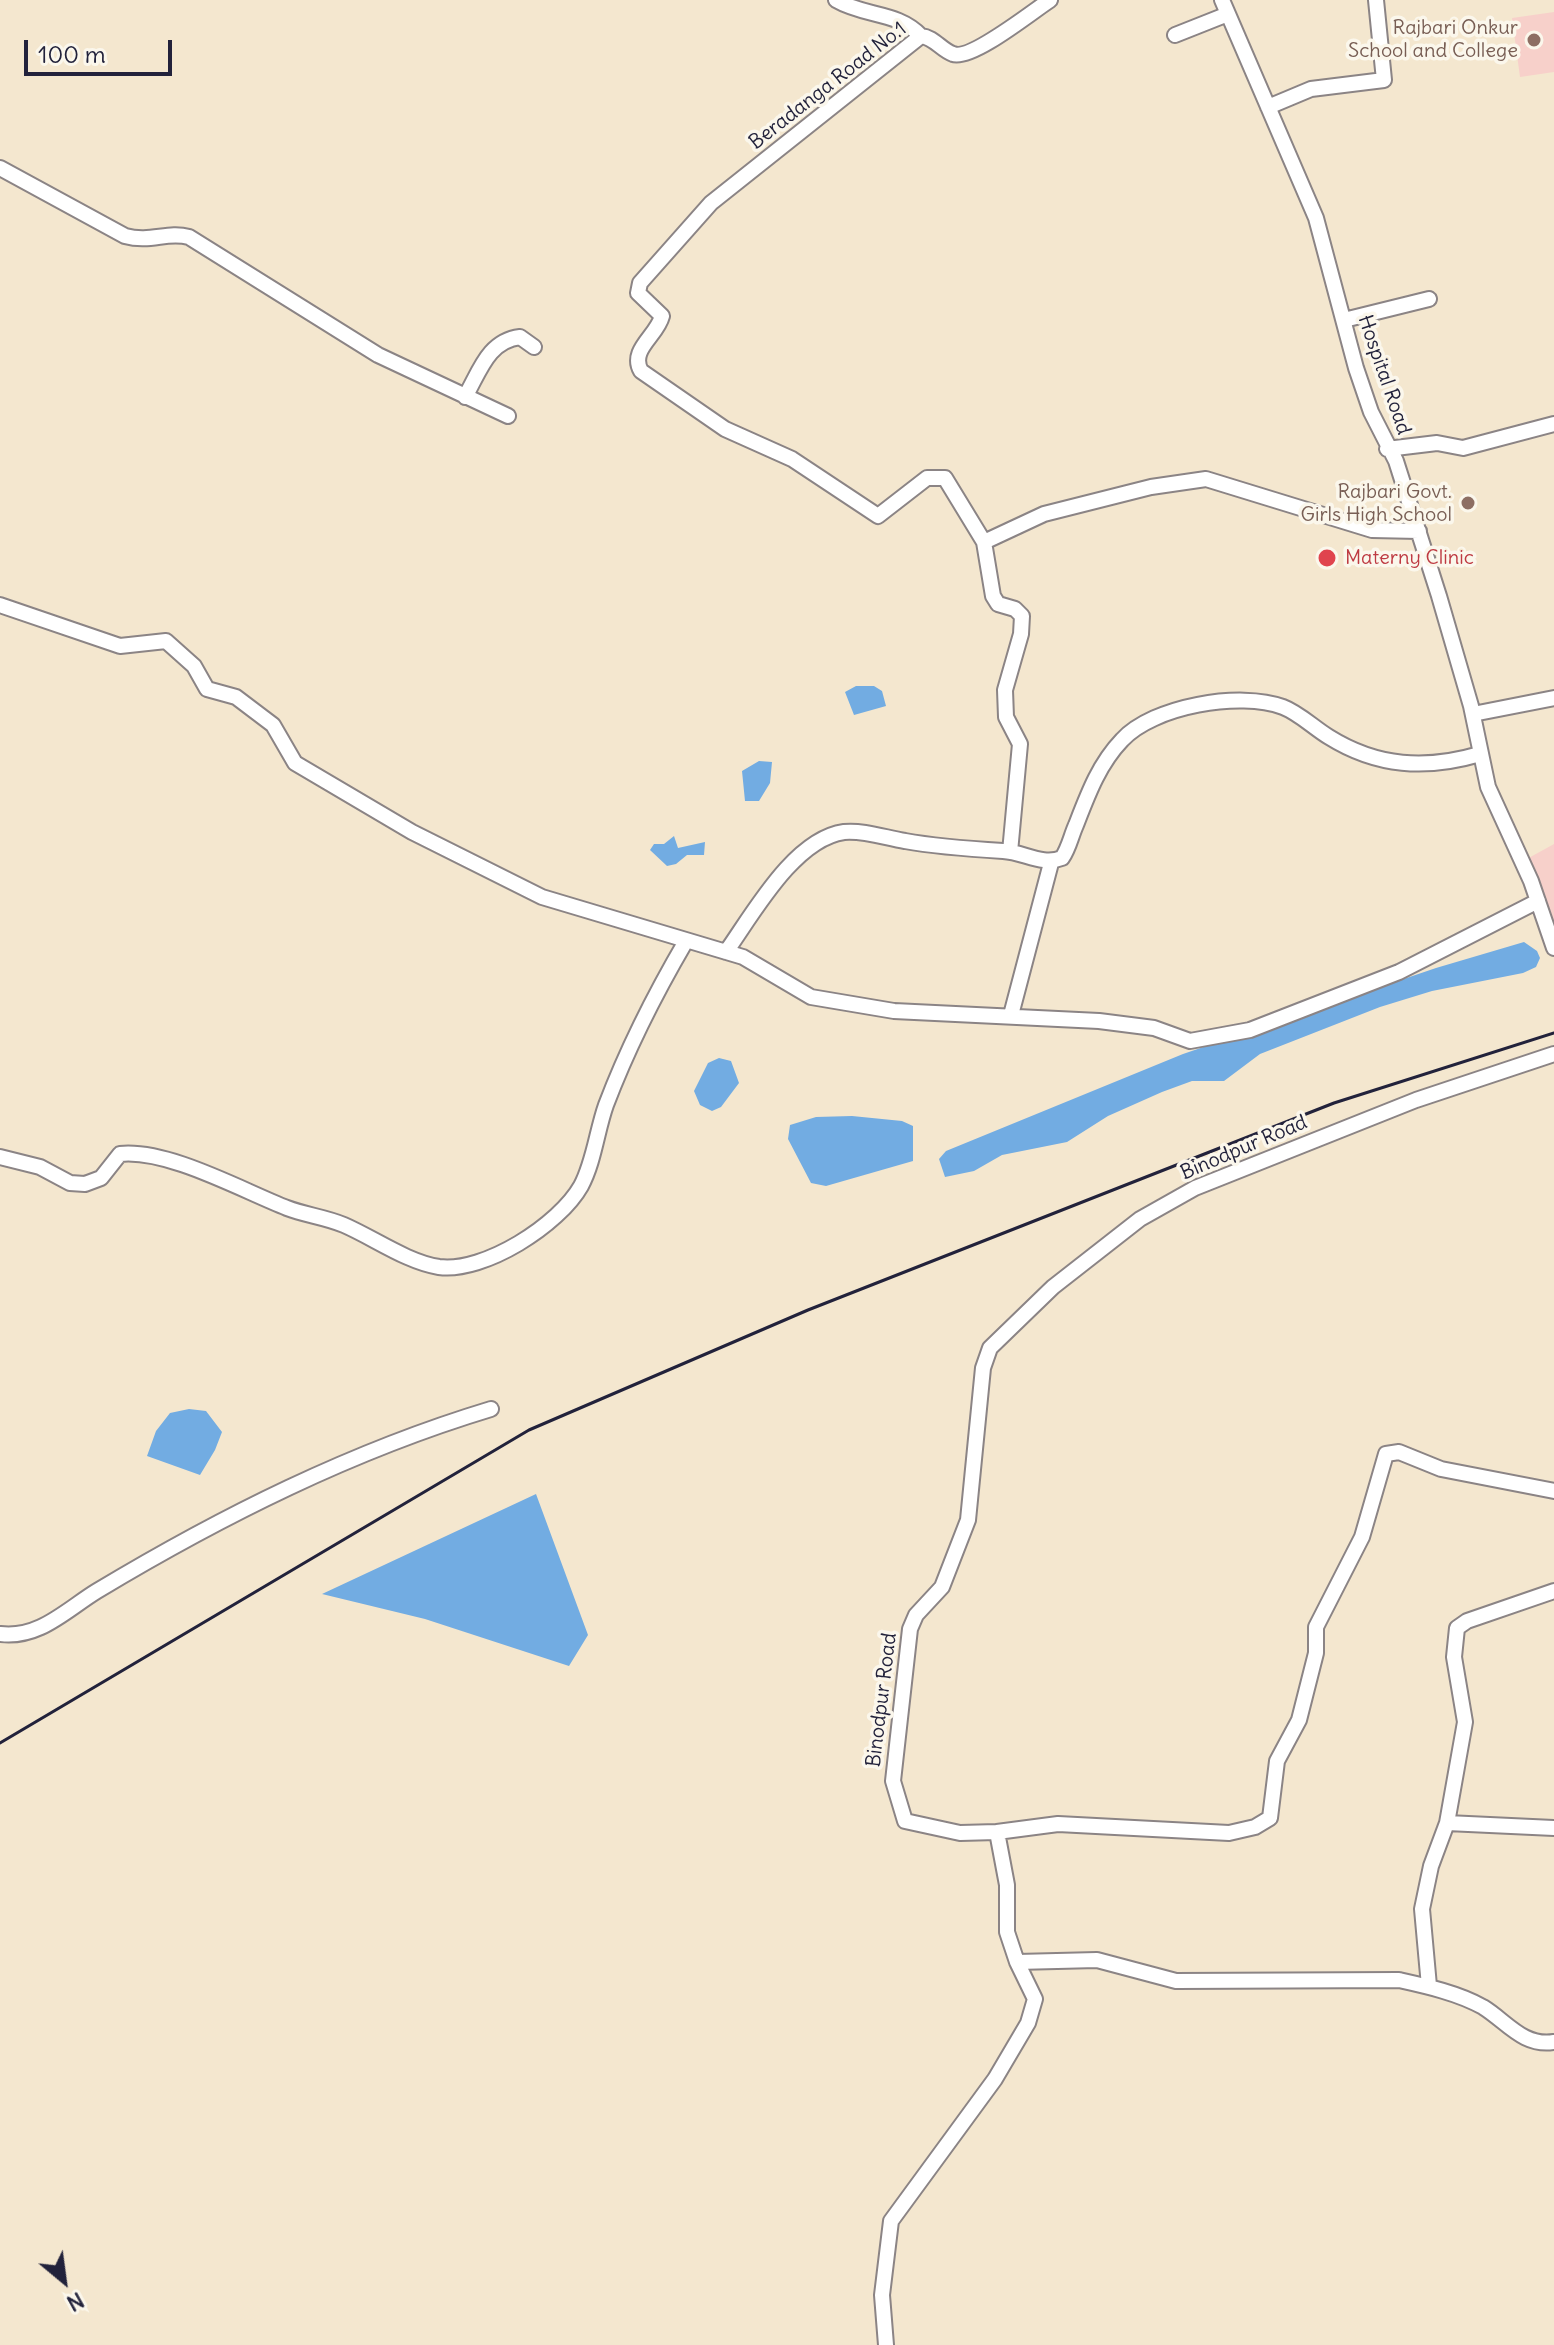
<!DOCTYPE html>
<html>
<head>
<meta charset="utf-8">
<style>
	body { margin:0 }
	#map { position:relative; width:1554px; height:2345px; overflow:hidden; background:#f4e7cf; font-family:Delius,sans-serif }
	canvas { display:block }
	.north { position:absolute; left:24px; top:2241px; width:80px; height:80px; -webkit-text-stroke:6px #fbf7ec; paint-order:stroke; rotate:151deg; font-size:22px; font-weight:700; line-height:32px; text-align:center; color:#22223b }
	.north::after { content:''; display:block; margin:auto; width:28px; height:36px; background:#22223b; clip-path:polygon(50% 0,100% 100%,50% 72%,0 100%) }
	.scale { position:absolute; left:24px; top:40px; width:148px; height:36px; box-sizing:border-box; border:4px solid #22223b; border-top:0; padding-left:10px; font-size:24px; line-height:28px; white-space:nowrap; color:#22223b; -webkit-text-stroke:6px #fbf7ec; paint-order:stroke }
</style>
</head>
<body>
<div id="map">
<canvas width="1554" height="2345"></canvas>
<div class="north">N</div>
<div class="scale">100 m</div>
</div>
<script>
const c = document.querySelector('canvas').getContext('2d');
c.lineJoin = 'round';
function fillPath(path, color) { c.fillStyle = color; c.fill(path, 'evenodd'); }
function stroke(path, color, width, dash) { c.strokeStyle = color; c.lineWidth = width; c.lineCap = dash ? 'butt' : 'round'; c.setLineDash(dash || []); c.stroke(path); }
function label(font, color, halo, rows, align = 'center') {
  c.font = font + ' Delius,sans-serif'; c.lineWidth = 7; c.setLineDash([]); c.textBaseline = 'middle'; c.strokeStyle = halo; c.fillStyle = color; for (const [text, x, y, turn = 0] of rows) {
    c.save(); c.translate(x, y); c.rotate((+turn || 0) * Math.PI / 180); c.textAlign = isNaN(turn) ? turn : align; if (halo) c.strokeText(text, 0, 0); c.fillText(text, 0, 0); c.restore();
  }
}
const built = new Path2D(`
	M 1554,12 L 1554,72 L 1520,77 L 1512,18 Z
	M 1554,844 L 1554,944 L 1525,860 Z`);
const water = new Path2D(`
	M 856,686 L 874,686 L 882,691 L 886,706 L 854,715 L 845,692 Z
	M 759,761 L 772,762 L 770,783 L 759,801 L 745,801 L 742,771 Z
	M 674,836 L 678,848 L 705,842 L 704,855 L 687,855 L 676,864 L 667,866 L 650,850 L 654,844 L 664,844 Z
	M 1524,942 L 1537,951 L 1540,958 L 1536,967 L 1523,973 L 1432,991 L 1380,1007 L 1260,1054 L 1224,1081 L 1192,1081 L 1162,1092 L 1108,1116 L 1067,1142 L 1002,1155 L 974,1171 L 945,1177 L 939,1159 L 946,1151 L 1183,1054 L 1436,968 Z
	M 719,1058 L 731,1061 L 739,1083 L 721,1107 L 712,1111 L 700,1105 L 694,1091 L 708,1063 Z
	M 852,1116 L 902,1121 L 913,1126 L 913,1161 L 826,1186 L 811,1183 L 788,1139 L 790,1125 L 816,1117 Z
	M 189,1409 L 206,1411 L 222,1432 L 215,1450 L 200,1475 L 147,1456 L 156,1431 L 170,1413 Z
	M 536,1494 L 588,1635 L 569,1666 L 425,1619 L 322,1594 Z`);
const minor = new Path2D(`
	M 836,0 C 865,17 897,11 921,36
	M 1050,0 C 1033,11 971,61 953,54 C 941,50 934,37 921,36 L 711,203 L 640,283 L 638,293 L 662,316 C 657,336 629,350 641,371 L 725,429 L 792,459 L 878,516 L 927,478 L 945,478 L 984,542 L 1044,514 L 1151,487 L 1206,479 L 1372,530 L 1419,531
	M 1222,0 L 1316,218 L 1356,368 L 1371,412 L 1396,461 L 1439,596 L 1471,706 L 1488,787 L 1531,881 L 1554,948
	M 1175,35 L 1228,14
	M 1268,107 L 1311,89 L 1384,80 L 1376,0
	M 0,168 L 125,236 C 151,243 167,231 189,237 L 378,355 L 508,416
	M 1344,320 L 1429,299
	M 465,397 C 480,371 488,341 520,337 L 534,347
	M 1387,449 L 1437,443 L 1463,448 L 1554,424
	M 984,542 L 993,596 L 998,604 L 1015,609 L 1022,616 L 1021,634 L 1005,690 L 1006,717 L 1020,744 L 1010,852
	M 0,605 L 120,646 L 166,641 L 194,666 L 207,689 L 236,697 L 273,725 L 295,763 L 412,832 L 542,897 L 743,957 L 811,997 L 894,1011 L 1099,1021 L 1154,1028 L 1190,1041 L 1250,1030 L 1399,972 L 1538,901
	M 1473,714 L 1554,698
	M 726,952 C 753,914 794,839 844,832 C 864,830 886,838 905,841 C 938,847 970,849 1003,851 C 1024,852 1042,866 1062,858 C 1069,848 1071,836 1076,825 C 1088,794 1099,764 1122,740 C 1153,706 1240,691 1283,707 C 1299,713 1314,728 1329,737 C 1377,767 1426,770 1480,754
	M 1011,1015 L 1051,863
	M 0,1157 L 40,1167 L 70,1183 L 85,1184 L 101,1178 L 120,1154 C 168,1149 241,1190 287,1208 C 305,1215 325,1217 344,1225 C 374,1238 407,1262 439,1267 C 484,1273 559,1225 581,1186 C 594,1162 597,1130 606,1105 C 628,1047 655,994 686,941
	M 0,1634 C 39,1639 66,1610 97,1591 C 222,1516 352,1451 491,1409
	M 1447,1823 L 1554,1828
	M 997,1832 L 1058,1824 L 1229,1833 L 1255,1827 L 1270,1818 L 1277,1761 L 1299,1720 L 1316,1653 L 1316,1627 L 1362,1537 L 1386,1454 L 1399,1452 L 1441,1469 L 1554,1491
	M 1017,1962 L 1097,1960 L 1176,1981 L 1399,1980 C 1426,1986 1458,1993 1483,2007 C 1506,2021 1523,2047 1554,2042
	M 1429,1986 L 1422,1909 L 1431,1866 L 1447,1823 L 1465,1722 L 1454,1657 L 1457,1628 L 1467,1621 L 1554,1591
	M 886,2345 L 882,2295 L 891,2221 L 995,2079 L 1028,2023 L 1035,1999 L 1017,1962 L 1007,1932 L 1007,1885 L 997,1832 L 960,1833 L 905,1821 L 893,1781 L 910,1629 L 916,1615 L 942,1587 L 968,1520 L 983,1368 L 990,1348 L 1053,1287 L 1140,1219 L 1195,1188 L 1416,1100 L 1554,1054`);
const rail = new Path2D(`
	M 0,1743 L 529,1430 L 808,1310 L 1334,1103 L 1554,1033`);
const markers = [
	[1534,40,8,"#8d6e63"],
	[1468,503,8,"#8d6e63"],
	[1327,558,10,"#e0444e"]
];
const educationNames = [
	["Rajbari Onkur",1518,28],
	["School and College",1518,51],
	["Rajbari Govt.",1452,492],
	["Girls High School",1452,515]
];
const streetNames = [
	["Beradanga Road No.1",828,86,-38],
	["Hospital Road",1384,375,71],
	["Binodpur Road",1244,1148,-23],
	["Binodpur Road",882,1700,-83]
];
const healthNames = [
	["Materny Clinic",1345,558]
];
fillPath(built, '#f7d0ca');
fillPath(water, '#72ace2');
stroke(minor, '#8b8485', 18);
stroke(minor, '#fff', 14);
stroke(rail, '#22223b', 3);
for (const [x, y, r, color] of markers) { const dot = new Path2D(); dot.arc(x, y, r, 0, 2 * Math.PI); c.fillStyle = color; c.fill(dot); stroke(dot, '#fbf7ec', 3); }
label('20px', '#785e54', '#fbf7ec', educationNames, 'right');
label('20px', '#22223b', '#fbf7ec', streetNames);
label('20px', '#be3a42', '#fbf7ec', healthNames, 'left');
</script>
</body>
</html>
